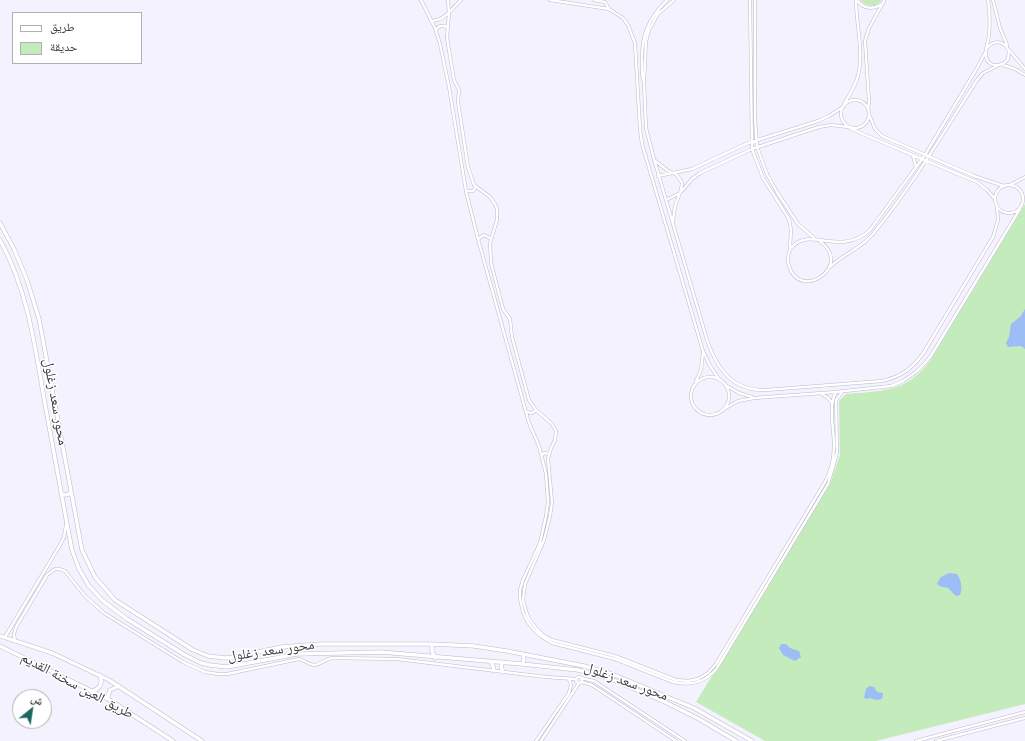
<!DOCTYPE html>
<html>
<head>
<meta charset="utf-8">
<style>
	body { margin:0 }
	#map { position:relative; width:1025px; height:741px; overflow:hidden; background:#f4f2ff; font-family:"DM Sans","Noto Naskh Arabic",sans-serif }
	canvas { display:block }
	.legend { position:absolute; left:12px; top:12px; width:130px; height:52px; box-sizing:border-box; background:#fff; border:1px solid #b0b0b2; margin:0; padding:5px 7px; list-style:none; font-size:12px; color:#3a393f }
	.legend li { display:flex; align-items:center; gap:8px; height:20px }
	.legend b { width:20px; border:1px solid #b0b0b2 }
	.north { position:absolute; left:12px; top:689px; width:40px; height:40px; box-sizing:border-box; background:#fff; border:1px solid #b0b0b2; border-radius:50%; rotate:30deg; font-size:11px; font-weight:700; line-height:16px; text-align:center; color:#3a393f }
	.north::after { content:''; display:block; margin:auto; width:14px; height:18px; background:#1a6660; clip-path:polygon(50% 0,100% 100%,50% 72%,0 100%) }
</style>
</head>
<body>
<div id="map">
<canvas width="1025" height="741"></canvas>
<ul class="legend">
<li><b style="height:5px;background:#fff"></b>طريق</li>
<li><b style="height:11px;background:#c4ebbc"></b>حديقة</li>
</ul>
<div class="north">ش</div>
</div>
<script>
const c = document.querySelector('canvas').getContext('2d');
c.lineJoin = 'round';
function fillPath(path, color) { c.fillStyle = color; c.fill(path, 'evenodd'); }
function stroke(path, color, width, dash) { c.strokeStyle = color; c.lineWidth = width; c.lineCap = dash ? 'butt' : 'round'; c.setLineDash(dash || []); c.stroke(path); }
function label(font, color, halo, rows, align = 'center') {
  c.font = font + ' "DM Sans","Noto Naskh Arabic",sans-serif'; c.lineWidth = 3; c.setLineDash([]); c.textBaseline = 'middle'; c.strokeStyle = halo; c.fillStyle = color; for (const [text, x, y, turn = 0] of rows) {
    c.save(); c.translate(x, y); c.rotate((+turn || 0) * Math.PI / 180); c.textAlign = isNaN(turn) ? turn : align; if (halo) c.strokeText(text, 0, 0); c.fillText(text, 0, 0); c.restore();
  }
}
const green = new Path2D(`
	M 860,0 L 882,0 C 875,8 866,7 860,0 Z
	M 1025,204 L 1025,704 L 876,741 L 765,741 L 696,702 L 830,484 L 840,455 L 839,401 L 846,394 C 868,392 894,392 912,379 C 919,374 925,367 930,361 Z`);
const water = new Path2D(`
	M 1025,309 L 1025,349 L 1021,346 L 1008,347 L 1006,343 L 1009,337 L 1011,324 L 1020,317 Z
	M 949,573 L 957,574 C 961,581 963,587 960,595 L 956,596 L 948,588 L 939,586 L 937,583 L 941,577 Z
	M 781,644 L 786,644 L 790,648 L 799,651 L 801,657 L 795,661 L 783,655 L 779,648 Z
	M 869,686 L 874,687 L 877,692 L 883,693 L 883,695 L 882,699 L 877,700 L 870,698 L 867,699 L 864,698 L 866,689 Z`);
const minor = new Path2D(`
	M 421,0 L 435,28 L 440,44 L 449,87 L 466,191 L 478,239 L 529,423 L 539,446 L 546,474 L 548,502 L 546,516 L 540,543 L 523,580 L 520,590 L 520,599 L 523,612 L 527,621 L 534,630 L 542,637 L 552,643 L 615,659 L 673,682 C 690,686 706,682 717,668 L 828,484 L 834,464 L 837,452 L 836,400 L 843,391
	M 448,0 L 449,13 L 447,38 L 454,80 L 459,90 L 458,102 L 468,167 L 474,185 L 490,197 L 495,204 L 497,209 L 497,220 L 490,243 L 491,263 L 503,309 L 510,319 L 512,337 L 529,400 L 536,410 L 552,424 L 556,431 L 555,440 L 551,448 L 548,459 L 552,502 L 550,516 L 544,540 L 525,584 L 523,600 L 526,611 L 529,619 L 536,628 L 543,635 L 552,640 L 615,656 L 676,680 L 688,681 L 698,679 L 708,673 L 716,664 L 825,482 C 831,471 834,458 834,445 C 834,430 828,405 836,392
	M 550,0 L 609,9 L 623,18 L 628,25 L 635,43 L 640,129 L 642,144 L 703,351 L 710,366 L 719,379
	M 594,0 L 605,2 L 609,9
	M 674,0 L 658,14 L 649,30 L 646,41 L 644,82 L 646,128 L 654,159 L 707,340 C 717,369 732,391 766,390 L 882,381 C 901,377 913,368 924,352 L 993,237 L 998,220 L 997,207
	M 750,0 L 752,149 L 763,178 L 789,219 L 791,230 L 790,248
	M 755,0 L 755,119 L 757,147 L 767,174 L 777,192 L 798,224 L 814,238
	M 857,0 C 863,9 873,10 882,4
	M 993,0 L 1000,28 L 1007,45
	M 431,21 C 446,20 451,9 461,0
	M 436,30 C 438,26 442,25 447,27
	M 987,48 C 994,39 1005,41 1009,51 L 1008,59 C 1002,67 989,68 986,57 C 985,50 988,42 989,35 C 990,23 990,12 988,0
	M 1010,51 L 1025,69
	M 1003,65 L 1015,69 L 1025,75
	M 644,82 C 641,76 642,69 642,63 C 641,36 648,19 667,0
	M841 114a14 14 0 1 1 28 0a14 14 0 1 1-28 0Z
	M 844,104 C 849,96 854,88 857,79 C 865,54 856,26 856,0
	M 868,110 L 869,101 L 865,41 L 869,28 L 884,1
	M 869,114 L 875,129 L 882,136 L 974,176 L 1004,186
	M 850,128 L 865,135 L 977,182 L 987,190 L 995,199
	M 913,156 L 916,167
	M 654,160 L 667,170 L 677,175 L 682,183 L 681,190 L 675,206 L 673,221
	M 658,176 L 692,169 L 748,143 L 818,121 L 829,116 L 843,107
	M995 199a14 14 0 1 1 28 0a14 14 0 1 1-28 0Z
	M 1010,185 L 1025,177
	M 466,191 L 473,191 L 476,187
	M 666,200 L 680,193 L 692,179 L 700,173 L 752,149 L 819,127 L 831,125 L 848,127
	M 478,239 L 484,235 L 490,238
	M 818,240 C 856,264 800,303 789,266 C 787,259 788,251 793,246 C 810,227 841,257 870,230 L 925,155 L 977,68 L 986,51
	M 830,267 C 843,254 862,248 873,234 C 912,186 944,132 977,80 L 983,73 L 997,66
	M691 396a19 19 0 1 1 38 0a19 19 0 1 1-38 0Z
	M 696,381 L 701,370 L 703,353
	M 727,386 L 739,393 L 752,397
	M 822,394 L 828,398 L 832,403
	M 724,409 L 738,401 L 754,398 L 836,392 L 891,386 L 903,381 L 916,372 L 926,362 L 932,354 L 1020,209
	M 527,412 L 532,413 L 536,410
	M 542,455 L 544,453 L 549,454
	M 5,637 L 60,545 L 64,537 L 66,525
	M 15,641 L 14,634 L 16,627 L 47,575 L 55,569 L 59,569 L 65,571 L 85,596 L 104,613 L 183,662 L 205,672 L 218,674 L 227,674 L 299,659 C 304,660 308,664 314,665 C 320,665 325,659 332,658 L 397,659 L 546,677 L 576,679
	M576 680a3 3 0 1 1 6 0a3 3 0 1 1-6 0Z
	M 581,678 L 594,681 L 685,741
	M 582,682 L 592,685 L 676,741
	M 536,741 L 569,693 L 571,685 L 569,679
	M 541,741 L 579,683
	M 916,741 L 1025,712
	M 936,741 L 1025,718`);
const major = new Path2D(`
	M 0,223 L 14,249 L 27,280 L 39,319 L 82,550 L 95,577 L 115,600 L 193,650 L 208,656 L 225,658 L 234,657 L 282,647 L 320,644 L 432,644 L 474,646 L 507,651 L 584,666 L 612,674 L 694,708 L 752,741
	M 0,240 C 28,290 35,347 45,404 C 52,444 60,484 67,524 L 72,550 L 79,569 L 89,586 L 103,601 L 127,619 L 185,655 L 201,663 L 210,665 L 227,667 L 297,654 L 381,652 L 522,664 L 578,670 L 611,679 L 665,702 L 699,719 L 736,741
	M 61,493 L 65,495 L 69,494 L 71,492
	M 0,636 L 52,653 L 109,680 L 202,741
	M 432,644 L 432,651 L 435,658
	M 0,646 L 108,699 L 173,741
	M 490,661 L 493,666 L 494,671
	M 502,662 L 501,667 L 503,672
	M 522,664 L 524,660 L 523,654
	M 92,691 C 100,689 103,683 100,675
	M 108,699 L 108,696 L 110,690 L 119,686`);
const streetNames = [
	["محور سعد زغلول",55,402,80],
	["محور سعد زغلول",271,651,-8],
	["محور سعد زغلول",626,682,20],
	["طريق العين سخنة القديم",77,686,28]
];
fillPath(green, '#c4ebbc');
fillPath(water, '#9dbdf6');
stroke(minor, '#bdbac9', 3.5);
stroke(major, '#bdbac9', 4.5);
stroke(minor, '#fff', 2.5);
stroke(major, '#fff', 3.5);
label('14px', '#3a393f', '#fff', streetNames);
</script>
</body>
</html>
